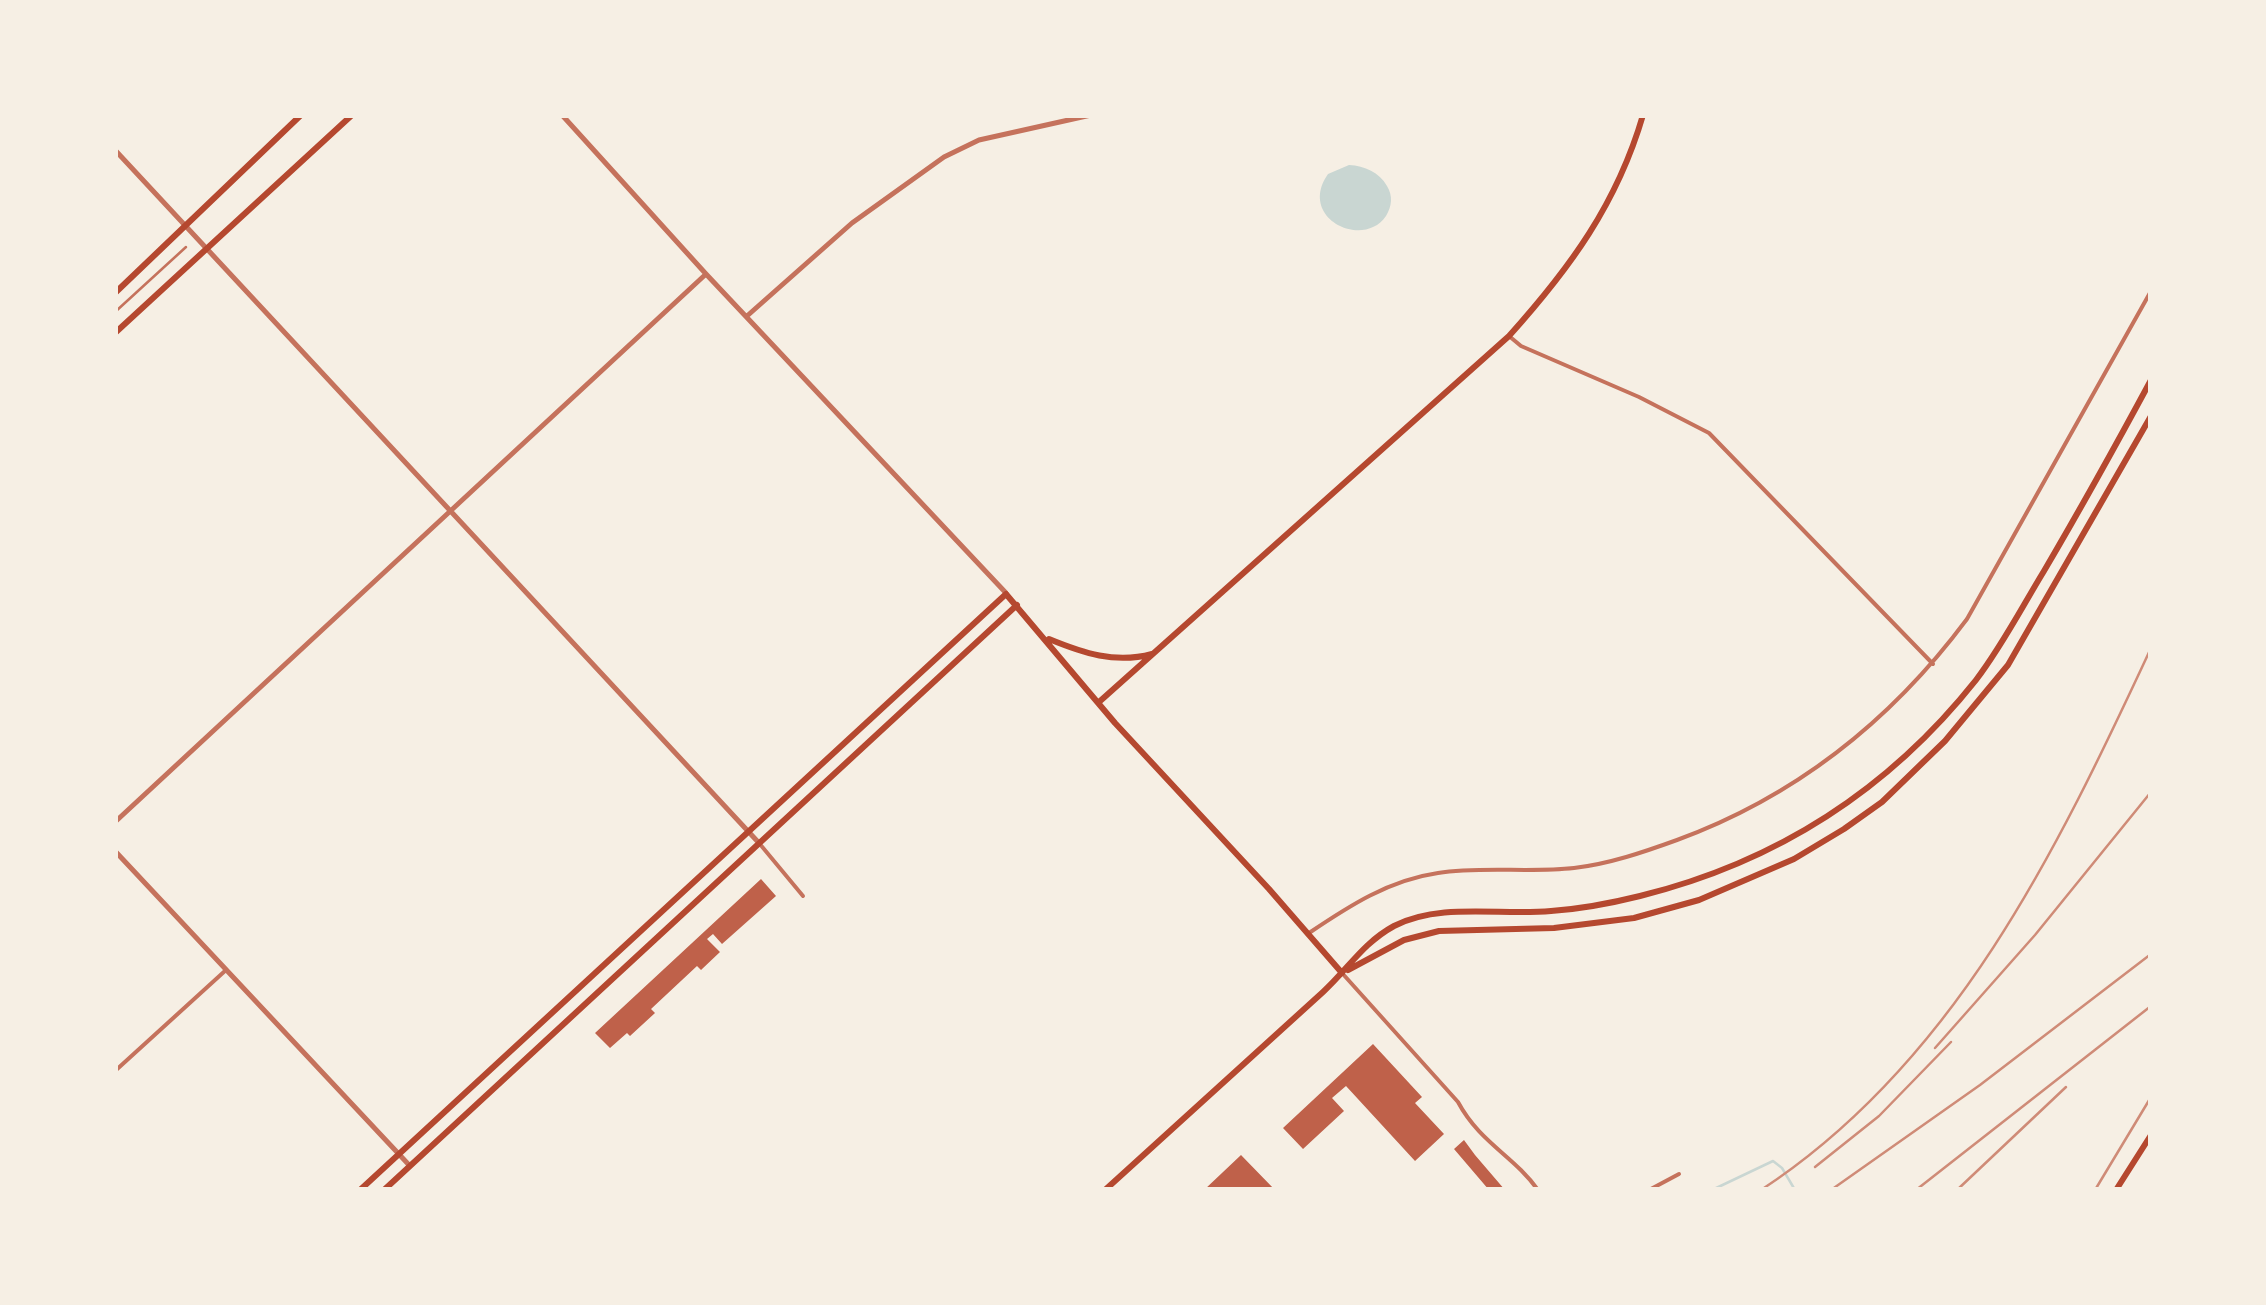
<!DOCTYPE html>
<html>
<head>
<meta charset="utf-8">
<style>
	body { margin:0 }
	#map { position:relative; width:2266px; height:1305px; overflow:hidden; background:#f6efe4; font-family:Commissioner,sans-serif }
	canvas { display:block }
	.frame { position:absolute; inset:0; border:118px solid #f6efe4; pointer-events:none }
</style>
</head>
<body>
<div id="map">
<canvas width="2266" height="1305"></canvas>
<div class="frame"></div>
</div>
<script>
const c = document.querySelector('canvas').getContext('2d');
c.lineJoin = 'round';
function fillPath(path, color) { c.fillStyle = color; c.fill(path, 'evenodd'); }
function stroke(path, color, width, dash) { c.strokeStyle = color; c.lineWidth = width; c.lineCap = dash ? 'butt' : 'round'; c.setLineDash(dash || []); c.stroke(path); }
const water = new Path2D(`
	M 1349,165 C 1365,166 1379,172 1387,186 C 1393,196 1392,206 1386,216 C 1363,250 1297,218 1328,174 Z`);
const stream = new Path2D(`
	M 1712,1190 L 1773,1161 L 1782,1168 L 1795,1190`);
const building = new Path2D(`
	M 761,879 L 776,896 L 722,944 L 713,934 L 707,939 L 720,952 L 701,970 L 697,966 L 651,1009 L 655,1013 L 630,1036 L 627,1033 L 610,1048 L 595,1033 Z
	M 1373,1044 L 1422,1097 L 1415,1103 L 1444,1134 L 1415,1161 L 1346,1086 L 1332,1098 L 1344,1111 L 1303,1149 L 1283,1128 Z
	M 1464,1140 L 1475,1155 L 1505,1190 L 1489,1190 L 1454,1149 Z
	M 1241,1155 L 1275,1190 L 1204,1190 Z`);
const pedestrian = new Path2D(`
	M 115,312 L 186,247`);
const minor = new Path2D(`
	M 1509,336 L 1521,346 L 1639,397 L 1709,433 L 1933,664
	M 759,843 L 803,896
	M 1309,933 C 1349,906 1389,880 1438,873 C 1481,866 1529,873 1574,868 C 1609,864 1644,852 1677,840 C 1797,796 1891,721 1967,619 L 2151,291
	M 1342,973 L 1458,1102 C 1480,1143 1514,1156 1538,1190
	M 115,1071 L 226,970
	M 1649,1190 L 1679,1174`);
const tertiary = new Path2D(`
	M 562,115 L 706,274 L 1006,593
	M 115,150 L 759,843
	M 747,316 L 852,223 L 944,157 L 979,140 L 1091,115
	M 115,822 L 706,274
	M 115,851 L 410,1166`);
const secondary = new Path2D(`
	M 115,293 L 301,115
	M 115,333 L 352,115
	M 1049,639 C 1083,653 1115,664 1152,654
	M 1099,702 L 1509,336 C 1570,268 1617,204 1643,115
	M 1348,970 L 1404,940 L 1439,931 L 1554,928 L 1634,918 L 1699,900 L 1794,859 L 1844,829 L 1882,802 L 1945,741 L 2008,665 L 2151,416
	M 360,1190 L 1006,594 L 1115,723 L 1269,889 L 1342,973
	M 384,1190 L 1017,605
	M 1105,1190 C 1178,1124 1250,1058 1323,992 C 1348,969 1363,943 1394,926 C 1441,902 1501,916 1551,911 C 1580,909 1612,903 1640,896 C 1777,862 1888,791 1976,680 C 2002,646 2022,607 2044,571 C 2081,508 2116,445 2151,380`);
const primary = new Path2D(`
	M 2116,1190 L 2151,1135`);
const tram = new Path2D(`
	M 2095,1190 L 2151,1097`);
const rail = new Path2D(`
	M 1935,1048 L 2035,935 L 2151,792
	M 1815,1167 L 1879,1116 L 1951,1042
	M 1761,1190 C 1955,1063 2057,850 2151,648
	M 1831,1190 L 1980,1085 L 2151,954
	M 1916,1190 L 2151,1006
	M 1957,1190 L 2066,1087`);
fillPath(water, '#c9d6d2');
stroke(stream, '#c9d6d2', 2.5);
fillPath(building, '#bf614a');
stroke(pedestrian, '#c5725c', 2.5);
stroke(minor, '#c5725c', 4);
stroke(tertiary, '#c5725c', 5);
stroke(secondary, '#b5482f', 6);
stroke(primary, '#b5482f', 6);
stroke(tram, '#cf8b77', 2.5);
stroke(rail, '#cf8b77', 2.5);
</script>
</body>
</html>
